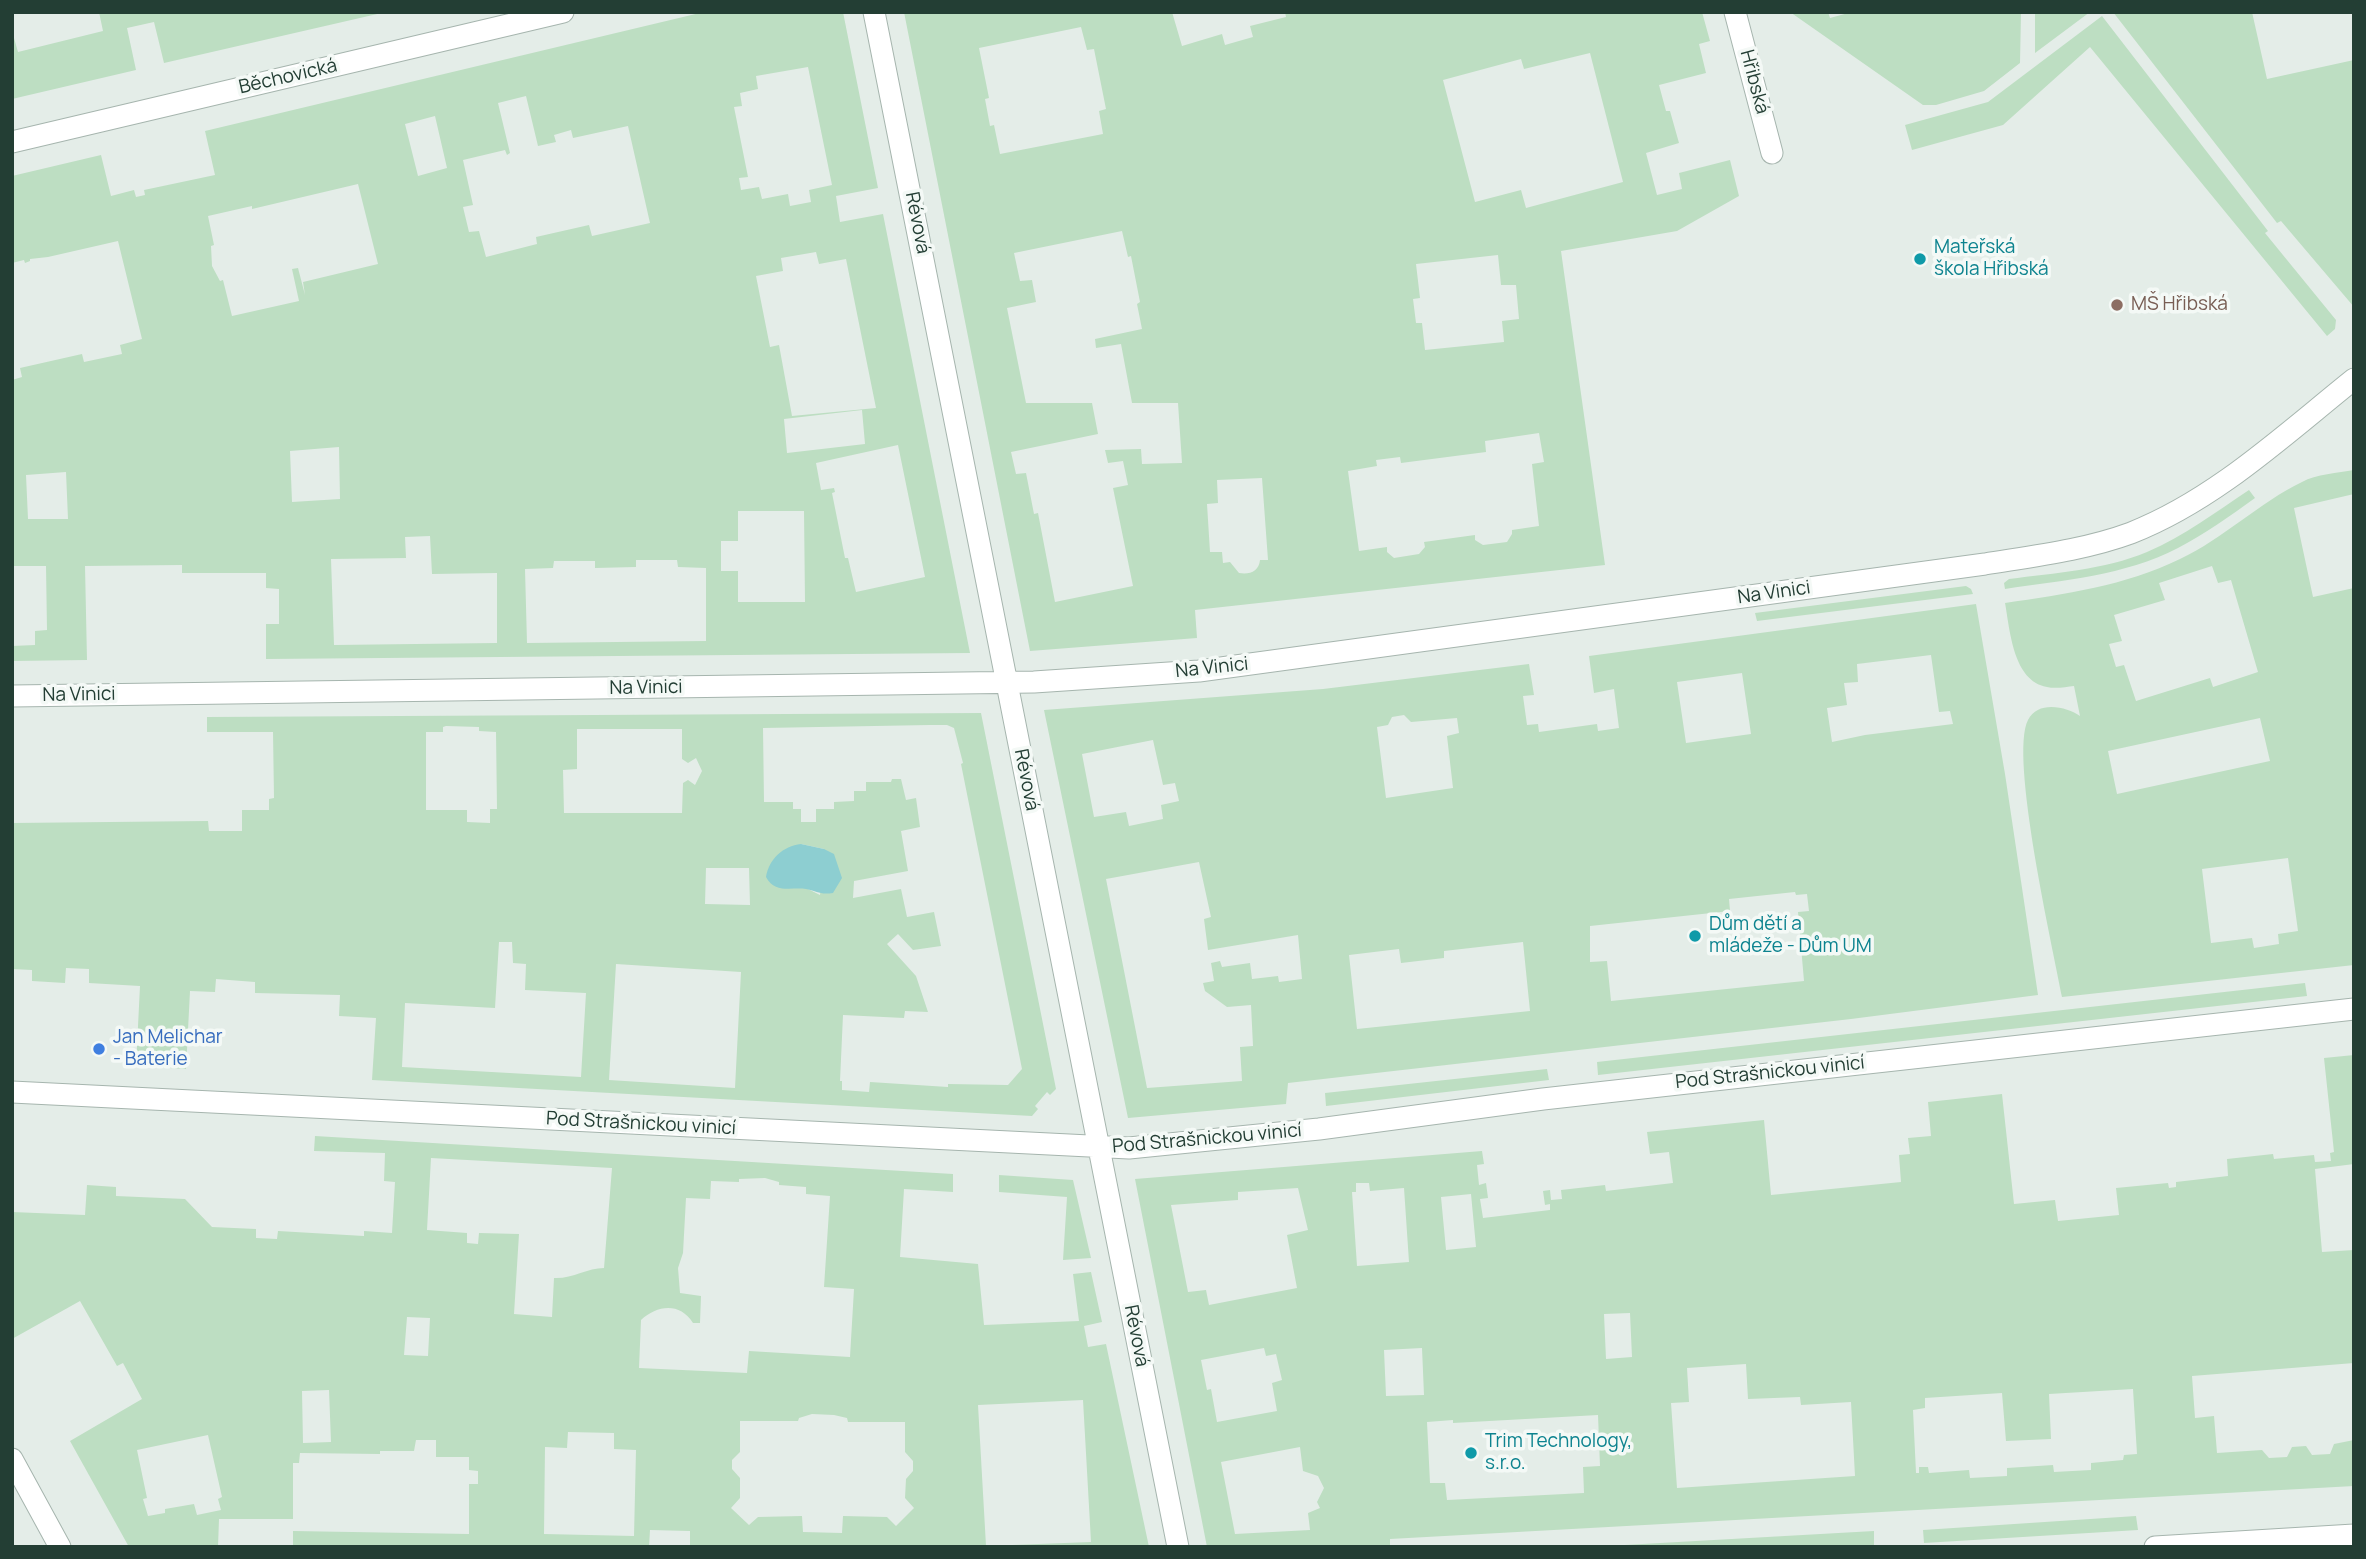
<!DOCTYPE html>
<html>
<head>
<meta charset="utf-8">
<style>
	body { margin:0 }
	#map { position:relative; width:2366px; height:1559px; overflow:hidden; background:#e4ede8; font-family:Manrope,sans-serif }
	canvas { display:block }
	.frame { position:absolute; inset:0; border:14px solid #233e34; pointer-events:none }
</style>
</head>
<body>
<div id="map">
<canvas width="2366" height="1559"></canvas>
<div class="frame"></div>
</div>
<script>
const c = document.querySelector('canvas').getContext('2d');
c.lineJoin = 'round';
function fillPath(path, color) { c.fillStyle = color; c.fill(path, 'evenodd'); }
function stroke(path, color, width, dash) { c.strokeStyle = color; c.lineWidth = width; c.lineCap = dash ? 'butt' : 'round'; c.setLineDash(dash || []); c.stroke(path); }
function label(font, color, halo, rows, align = 'center') {
  c.font = font + ' Manrope,sans-serif'; c.lineWidth = 7; c.setLineDash([]); c.textBaseline = 'middle'; c.strokeStyle = halo; c.fillStyle = color; for (const [text, x, y, turn = 0] of rows) {
    c.save(); c.translate(x, y); c.rotate((+turn || 0) * Math.PI / 180); c.textAlign = isNaN(turn) ? turn : align; if (halo) c.strokeText(text, 0, 0); c.fillText(text, 0, 0); c.restore();
  }
}
const green = new Path2D(`
	M 99,12 L 386,12 L 164,63 L 154,22 L 127,28 L 136,70 L 12,99 L 12,31 L 18,52 L 103,31 Z
	M 704,12 L 843,12 L 878,188 L 836,196 L 840,222 L 883,214 L 970,653 L 266,659 L 266,624 L 279,624 L 279,589 L 266,588 L 266,573 L 182,573 L 182,565 L 85,566 L 87,660 L 12,661 L 12,646 L 35,645 L 35,631 L 47,630 L 46,566 L 12,566 L 12,380 L 22,377 L 20,368 L 82,354 L 84,362 L 122,354 L 120,345 L 142,339 L 118,241 L 48,257 L 30,259 L 30,261 L 25,263 L 24,260 L 12,263 L 12,176 L 101,155 L 111,196 L 134,190 L 136,197 L 145,195 L 144,190 L 215,175 L 205,131 ZM 808,67 L 832,185 L 809,190 L 811,202 L 790,206 L 788,194 L 762,199 L 759,187 L 741,190 L 739,178 L 748,177 L 734,107 L 742,106 L 740,93 L 758,89 L 756,76 ZM 526,96 L 538,146 L 556,142 L 554,135 L 571,130 L 573,138 L 628,126 L 650,223 L 592,236 L 589,225 L 536,237 L 537,244 L 486,257 L 479,231 L 469,232 L 463,207 L 473,205 L 463,160 L 505,150 L 507,155 L 510,153 L 498,103 ZM 435,116 L 447,168 L 418,176 L 405,124 ZM 358,184 L 378,264 L 303,282 L 305,295 L 298,268 L 292,269 L 299,301 L 232,316 L 223,280 L 220,281 L 212,266 L 211,246 L 214,245 L 208,216 L 252,206 L 252,209 ZM 816,252 L 819,264 L 846,259 L 876,408 L 792,416 L 779,345 L 770,347 L 756,276 L 783,271 L 781,258 ZM 862,410 L 865,444 L 787,453 L 784,419 ZM 898,445 L 925,577 L 856,592 L 848,558 L 845,558 L 832,493 L 835,492 L 834,488 L 821,490 L 816,463 ZM 339,447 L 340,499 L 292,502 L 290,451 ZM 66,472 L 68,519 L 28,519 L 26,475 ZM 738,511 L 804,511 L 805,602 L 738,602 L 738,571 L 721,571 L 721,541 L 738,541 ZM 430,536 L 432,574 L 497,573 L 497,643 L 334,645 L 331,559 L 406,558 L 405,537 ZM 636,560 L 677,560 L 678,567 L 706,568 L 706,641 L 527,643 L 525,569 L 553,568 L 554,561 L 595,561 L 595,568 L 636,567 Z
	M 904,12 L 1172,12 L 1182,46 L 1222,34 L 1225,45 L 1253,37 L 1250,26 L 1286,17 L 1285,12 L 1702,12 L 1710,41 L 1699,44 L 1706,73 L 1659,85 L 1666,111 L 1670,111 L 1679,143 L 1646,153 L 1657,195 L 1682,189 L 1679,173 L 1730,160 L 1739,196 L 1677,231 L 1561,251 L 1605,565 L 1195,610 L 1197,638 L 1030,651 ZM 1081,27 L 1087,50 L 1094,49 L 1106,109 L 1099,111 L 1103,134 L 1000,154 L 994,125 L 990,126 L 985,99 L 989,98 L 979,48 ZM 1590,53 L 1623,182 L 1526,208 L 1521,190 L 1475,202 L 1443,80 L 1521,59 L 1524,69 ZM 1122,231 L 1128,257 L 1131,256 L 1140,302 L 1137,304 L 1142,329 L 1095,339 L 1096,348 L 1121,344 L 1132,403 L 1178,403 L 1182,463 L 1142,464 L 1141,449 L 1105,450 L 1108,463 L 1123,461 L 1128,485 L 1113,488 L 1133,586 L 1055,602 L 1038,513 L 1034,514 L 1026,473 L 1016,474 L 1011,452 L 1098,434 L 1092,403 L 1026,403 L 1007,308 L 1036,302 L 1032,280 L 1020,281 L 1014,253 ZM 1498,255 L 1501,285 L 1516,285 L 1519,319 L 1502,321 L 1504,342 L 1425,350 L 1422,323 L 1416,323 L 1413,299 L 1420,298 L 1416,264 ZM 1539,433 L 1544,462 L 1532,464 L 1539,526 L 1512,530 L 1512,534 L 1507,542 L 1483,545 L 1475,540 L 1475,535 L 1424,542 L 1425,547 L 1419,554 L 1394,558 L 1387,552 L 1387,547 L 1359,551 L 1348,471 L 1377,466 L 1376,460 L 1400,457 L 1401,463 L 1486,452 L 1485,441 ZM 1262,478 L 1268,560 L 1260,560 C 1259,571 1250,575 1239,573 L 1230,562 L 1223,563 L 1222,552 L 1210,552 L 1207,504 L 1218,503 L 1217,480 Z
	M 1790,12 L 1828,12 L 1830,18 L 1852,12 L 2021,12 L 2020,63 L 1984,91 L 1936,105 L 1923,105 Z
	M 2035,12 L 2090,12 L 2035,53 Z
	M 2113,12 L 2252,12 L 2267,79 L 2354,60 L 2354,307 L 2281,221 L 2277,223 Z
	M 2102,16 L 2268,231 L 2265,233 L 2336,320 L 2335,329 L 2327,336 L 2090,47 L 2003,125 L 1912,150 L 1905,125 L 1988,102 Z
	M 2354,470 L 2354,494 L 2294,508 L 2313,597 L 2354,588 L 2354,965 L 2062,997 C 2053,948 2009,756 2028,720 C 2038,700 2067,707 2080,716 L 2074,686 C 2066,687 2055,689 2047,687 C 2013,681 2010,630 2005,603 C 2065,594 2125,586 2180,559 C 2223,539 2260,502 2302,482 C 2316,474 2338,473 2354,470 ZM 2212,566 L 2218,583 L 2231,580 L 2258,672 L 2213,687 L 2210,678 L 2136,701 L 2124,665 L 2116,667 L 2109,644 L 2122,641 L 2114,615 L 2165,600 L 2159,583 ZM 2260,718 L 2270,761 L 2117,794 L 2108,751 ZM 2288,858 L 2298,931 L 2278,934 L 2279,944 L 2254,948 L 2252,938 L 2211,943 L 2202,869 Z
	M 2249,490 L 2255,498 C 2230,516 2205,534 2178,548 C 2124,576 2063,580 2005,589 L 2004,583 L 2009,579 C 2055,573 2104,570 2147,552 C 2184,536 2216,512 2249,490 Z
	M 1966,586 L 1971,589 L 1973,594 L 1757,621 L 1755,613 Z
	M 1976,604 L 2005,774 L 2038,995 L 1851,1019 L 1288,1083 L 1286,1104 L 1128,1118 L 1044,710 L 1323,689 L 1529,664 L 1534,695 L 1523,696 L 1527,725 L 1538,724 L 1539,732 L 1597,724 L 1598,731 L 1619,728 L 1614,689 L 1594,693 L 1589,656 ZM 1931,655 L 1939,712 L 1950,711 L 1953,724 L 1865,735 L 1832,742 L 1827,708 L 1847,705 L 1844,683 L 1858,682 L 1857,664 ZM 1742,673 L 1751,734 L 1686,743 L 1677,682 ZM 1404,715 L 1411,722 L 1457,718 L 1459,733 L 1447,736 L 1453,788 L 1386,798 L 1377,727 L 1388,725 L 1392,717 ZM 1153,740 L 1163,785 L 1175,783 L 1179,801 L 1161,805 L 1163,819 L 1129,826 L 1126,812 L 1094,817 L 1082,754 ZM 1199,862 L 1211,917 L 1204,919 L 1208,950 L 1298,935 L 1302,979 L 1279,982 L 1278,976 L 1252,979 L 1250,963 L 1222,967 L 1220,961 L 1211,963 L 1214,981 L 1203,983 L 1205,991 L 1227,1007 L 1251,1005 L 1253,1046 L 1240,1047 L 1242,1081 L 1147,1088 L 1106,879 ZM 1795,892 L 1796,895 L 1807,894 L 1809,911 L 1798,912 L 1804,981 L 1611,1001 L 1607,961 L 1590,962 L 1590,926 L 1730,911 L 1729,899 ZM 1523,942 L 1530,1011 L 1357,1029 L 1349,955 L 1399,949 L 1401,963 L 1444,958 L 1444,951 Z
	M 981,713 L 1056,1089 L 1050,1095 L 1047,1092 L 1035,1106 L 1038,1109 L 1032,1116 L 372,1080 L 376,1018 L 339,1016 L 340,995 L 255,993 L 255,982 L 216,979 L 215,992 L 190,991 L 186,1069 L 136,1066 L 140,986 L 89,983 L 89,969 L 66,968 L 65,983 L 32,981 L 32,970 L 12,969 L 12,823 L 208,821 L 209,831 L 242,831 L 242,810 L 269,810 L 269,799 L 274,798 L 273,732 L 207,732 L 207,717 ZM 930,725 L 947,725 L 954,728 L 963,763 L 961,764 L 1022,1069 L 1008,1085 L 948,1084 L 948,1087 L 870,1082 L 869,1092 L 842,1090 L 842,1081 L 840,1081 L 843,1015 L 904,1018 L 905,1011 L 928,1012 L 916,976 L 887,944 L 898,934 L 913,950 L 941,946 L 934,912 L 907,917 L 901,889 L 853,898 L 854,881 L 908,871 L 901,831 L 920,827 L 916,798 L 906,800 L 901,779 L 892,779 L 891,782 L 866,782 L 866,791 L 854,791 L 854,801 L 834,802 L 834,809 L 816,809 L 816,822 L 801,822 L 801,809 L 793,809 L 793,802 L 764,802 L 763,728 ZM 446,726 L 479,727 L 479,731 L 496,732 L 497,809 L 490,809 L 490,823 L 467,822 L 467,810 L 426,810 L 426,732 L 443,732 L 443,727 ZM 577,729 L 682,729 L 682,759 L 688,763 L 696,758 L 702,771 L 695,785 L 688,780 L 683,783 L 682,813 L 564,813 L 563,770 L 577,769 ZM 801,844 L 824,849 L 820,895 L 808,889 ZM 706,868 L 749,868 L 750,905 L 705,904 ZM 499,942 L 512,942 L 513,963 L 526,964 L 525,990 L 586,993 L 581,1077 L 402,1067 L 405,1003 L 495,1008 ZM 616,964 L 741,972 L 735,1088 L 609,1080 Z
	M 2305,983 L 2307,996 L 1598,1075 L 1597,1062 Z
	M 2354,1055 L 2354,1164 L 2315,1169 L 2322,1252 L 2354,1250 L 2354,1363 L 2192,1376 L 2195,1418 L 2214,1416 L 2217,1453 L 2262,1450 L 2269,1458 L 2287,1457 L 2292,1447 L 2306,1446 L 2312,1455 L 2330,1454 L 2334,1444 L 2354,1440 L 2354,1486 L 1390,1539 L 1390,1547 L 1207,1547 L 1135,1179 L 1482,1151 L 1484,1164 L 1477,1165 L 1479,1185 L 1486,1183 L 1488,1198 L 1480,1199 L 1483,1218 L 1550,1210 L 1550,1204 L 1545,1205 L 1543,1191 L 1550,1190 L 1551,1200 L 1562,1199 L 1561,1190 L 1605,1185 L 1606,1191 L 1673,1183 L 1669,1152 L 1650,1154 L 1647,1132 L 1764,1120 L 1771,1195 L 1901,1182 L 1899,1155 L 1910,1154 L 1908,1138 L 1931,1136 L 1928,1102 L 2002,1094 L 2014,1204 L 2055,1200 L 2058,1221 L 2119,1215 L 2116,1188 L 2168,1183 L 2169,1188 L 2176,1187 L 2176,1182 L 2228,1176 L 2227,1159 L 2273,1154 L 2274,1159 L 2314,1155 L 2315,1162 L 2331,1161 L 2330,1153 L 2334,1152 L 2324,1058 ZM 1356,1183 L 1369,1183 L 1370,1191 L 1404,1188 L 1409,1262 L 1357,1266 L 1352,1192 L 1356,1192 ZM 1298,1188 L 1308,1230 L 1287,1235 L 1297,1288 L 1209,1305 L 1206,1290 L 1188,1292 L 1171,1205 L 1238,1200 L 1238,1192 ZM 1471,1194 L 1476,1247 L 1446,1250 L 1441,1197 ZM 1630,1313 L 1632,1357 L 1606,1359 L 1604,1314 ZM 1264,1348 L 1266,1356 L 1276,1354 L 1282,1380 L 1272,1383 L 1277,1411 L 1217,1422 L 1211,1389 L 1207,1390 L 1201,1360 ZM 1422,1348 L 1424,1395 L 1386,1396 L 1384,1350 ZM 1746,1364 L 1748,1399 L 1800,1397 L 1801,1405 L 1851,1402 L 1855,1476 L 1677,1488 L 1671,1403 L 1689,1402 L 1687,1368 ZM 2133,1389 L 2137,1454 L 2124,1455 L 2123,1460 L 2091,1463 L 2091,1470 L 2054,1472 L 2053,1465 L 2007,1468 L 2007,1476 L 1970,1478 L 1969,1470 L 1929,1473 L 1928,1467 L 1919,1467 L 1919,1473 L 1916,1473 L 1913,1410 L 1925,1408 L 1925,1398 L 2002,1393 L 2006,1441 L 2051,1439 L 2049,1394 ZM 1598,1415 L 1600,1466 L 1583,1467 L 1584,1493 L 1447,1500 L 1445,1483 L 1430,1483 L 1427,1422 L 1453,1420 L 1453,1423 ZM 1300,1447 L 1303,1471 L 1318,1476 L 1324,1488 L 1317,1502 L 1320,1508 L 1308,1513 L 1310,1530 L 1235,1534 L 1221,1462 Z
	M 1547,1069 L 1549,1080 L 1326,1106 L 1325,1093 Z
	M 315,1136 L 953,1174 L 953,1192 L 904,1189 L 900,1257 L 978,1264 L 984,1325 L 1079,1321 L 1073,1274 L 1091,1272 L 1102,1322 L 1084,1326 L 1088,1347 L 1106,1344 L 1149,1547 L 690,1547 L 690,1531 L 650,1530 L 649,1547 L 293,1547 L 293,1531 L 469,1534 L 469,1484 L 478,1484 L 478,1471 L 469,1470 L 469,1457 L 436,1457 L 436,1440 L 416,1440 L 414,1451 L 380,1451 L 380,1454 L 300,1453 L 299,1463 L 293,1463 L 293,1519 L 219,1519 L 218,1547 L 129,1547 L 70,1441 L 142,1399 L 123,1363 L 117,1366 L 80,1301 L 12,1339 L 12,1212 L 85,1215 L 87,1185 L 116,1187 L 116,1196 L 185,1199 L 212,1227 L 256,1229 L 256,1238 L 277,1239 L 278,1231 L 364,1236 L 364,1231 L 392,1233 L 395,1182 L 384,1181 L 385,1153 L 314,1151 ZM 431,1158 L 612,1168 L 604,1268 C 587,1268 572,1279 554,1278 L 552,1317 L 514,1314 L 519,1234 L 479,1233 L 478,1244 L 467,1243 L 467,1233 L 427,1230 ZM 765,1178 L 779,1182 L 779,1185 L 806,1187 L 806,1194 L 830,1196 L 824,1287 L 854,1289 L 850,1357 L 749,1351 L 747,1373 L 639,1368 L 641,1320 C 657,1305 680,1302 693,1323 L 700,1323 L 701,1296 L 680,1293 L 678,1268 L 683,1253 L 686,1198 L 710,1199 L 711,1181 L 739,1182 L 739,1179 ZM 407,1317 L 430,1318 L 428,1356 L 404,1355 ZM 329,1390 L 331,1442 L 303,1443 L 302,1391 ZM 1083,1400 L 1091,1542 L 986,1546 L 978,1405 ZM 812,1414 L 834,1415 L 847,1418 L 848,1422 L 905,1422 L 905,1452 L 913,1461 L 913,1471 L 906,1479 L 905,1498 L 914,1508 L 896,1526 L 887,1517 L 843,1516 L 842,1533 L 803,1532 L 802,1516 L 758,1517 L 749,1525 L 731,1508 L 740,1498 L 740,1478 L 732,1469 L 732,1460 L 740,1452 L 740,1421 L 798,1421 L 799,1418 ZM 568,1432 L 614,1433 L 614,1449 L 636,1450 L 634,1536 L 544,1534 L 545,1447 L 567,1448 ZM 208,1435 L 222,1497 L 218,1499 L 221,1510 L 197,1515 L 194,1504 L 165,1509 L 165,1513 L 148,1516 L 143,1499 L 147,1498 L 137,1450 Z
	M 999,1175 L 1073,1180 L 1091,1258 L 1063,1260 L 1067,1197 L 999,1192 Z
	M 2136,1516 L 2138,1530 L 1924,1543 L 1923,1530 Z
	M 1874,1531 L 1874,1546 L 1589,1547 Z`);
const water = new Path2D(`
	M 801,844 L 824,849 L 834,854 L 842,878 L 833,893 C 819,895 818,891 806,889 C 791,887 775,894 766,877 C 769,859 783,846 801,844 Z`);
const minor = new Path2D(`
	M 874,12 L 1178,1547
	M 1735,12 L 1772,153
	M 12,142 L 563,12
	M 12,696 L 1034,682 L 1199,671 L 1985,564 C 2034,556 2085,550 2131,533 C 2215,500 2284,435 2354,379
	M 12,1092 L 1129,1148 L 1319,1129 L 1543,1099 L 2354,1009
	M 12,1459 L 60,1547
	M 2155,1547 L 2354,1535`);
const markers = [
	[1920,259,7,"#0f9aa8"],
	[2117,305,7,"#8d6e63"],
	[1695,936,7,"#0f9aa8"],
	[99,1049,7,"#3f7fe0"],
	[1471,1453,7,"#0f9aa8"]
];
const streetNames = [
	["Běchovická",288,77,-13],
	["Hřibská",1754,82,75],
	["Révová",917,223,79],
	["Na Vinici",1774,593,-8],
	["Na Vinici",1212,668,-6],
	["Na Vinici",646,688,-1],
	["Na Vinici",79,695,-1],
	["Révová",1026,780,79],
	["Pod Strašnickou vinicí",1770,1073,-6],
	["Pod Strašnickou vinicí",641,1124,3],
	["Pod Strašnickou vinicí",1207,1139,-5],
	["Révová",1136,1336,79]
];
const cultureNames = [
	["Mateřská",1934,248],
	["škola Hřibská",1934,270],
	["Dům dětí a",1709,925],
	["mládeže - Dům UM",1709,947],
	["Trim Technology,",1485,1442],
	["s.r.o.",1485,1464]
];
const educationNames = [
	["MŠ Hřibská",2131,305]
];
const shopNames = [
	["Jan Melichar",113,1038],
	["- Baterie",113,1060]
];
fillPath(green, '#bddec2');
fillPath(water, '#8dced1');
stroke(minor, '#a6b5ae', 23);
stroke(minor, '#fff', 21);
for (const [x, y, r, color] of markers) { const dot = new Path2D(); dot.arc(x, y, r, 0, 2 * Math.PI); c.fillStyle = color; c.fill(dot); stroke(dot, '#f4f9f6', 2.5); }
label('19px', '#233e34', '#f4f9f6', streetNames);
label('19px', '#0d838f', '#f4f9f6', cultureNames, 'left');
label('19px', '#785e54', '#f4f9f6', educationNames, 'left');
label('19px', '#366cbe', '#f4f9f6', shopNames, 'left');
</script>
</body>
</html>
